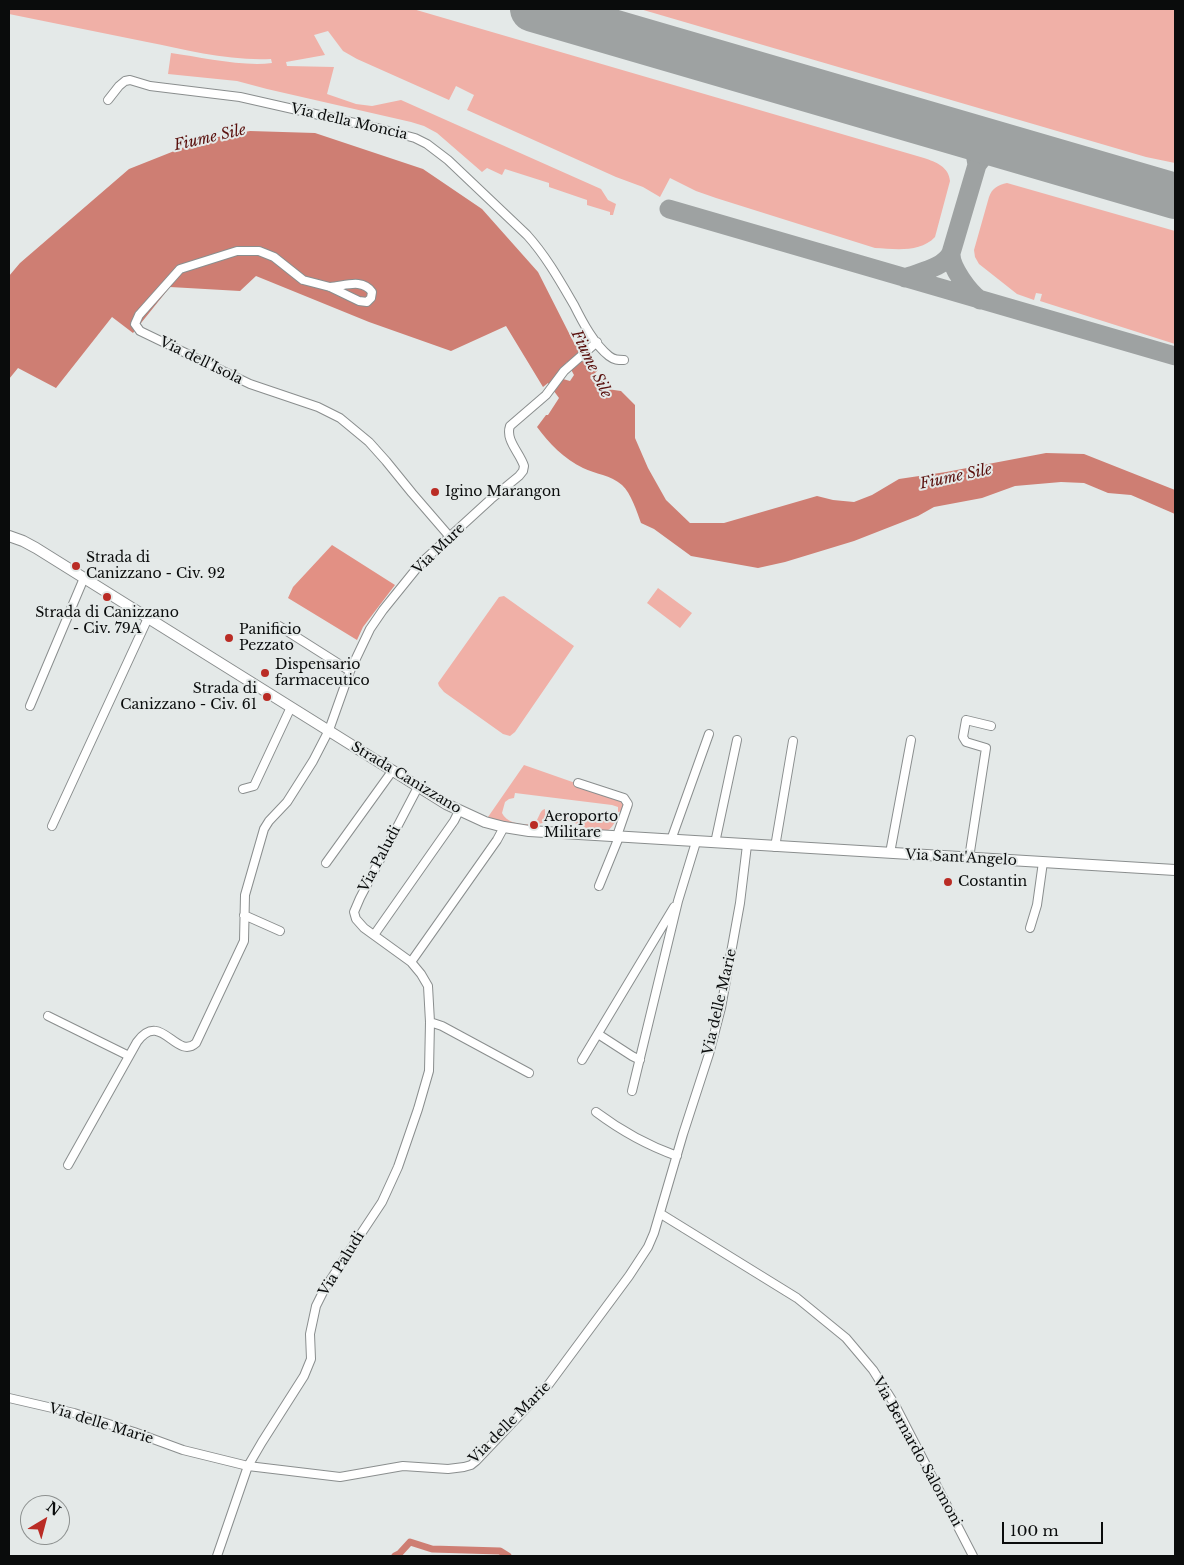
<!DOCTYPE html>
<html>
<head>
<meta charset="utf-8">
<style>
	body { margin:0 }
	#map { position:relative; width:1184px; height:1565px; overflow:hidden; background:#e4e9e8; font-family:"Libre Baskerville",serif }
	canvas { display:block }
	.frame { position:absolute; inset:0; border:10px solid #0a0c0c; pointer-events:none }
	.north { position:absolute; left:20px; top:1495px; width:50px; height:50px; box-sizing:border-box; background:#e4e9e8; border:1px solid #8d9190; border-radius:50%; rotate:37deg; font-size:14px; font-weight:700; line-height:20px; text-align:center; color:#0a0c0c }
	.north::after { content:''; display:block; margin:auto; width:18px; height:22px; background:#ba2c25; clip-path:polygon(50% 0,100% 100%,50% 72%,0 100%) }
	.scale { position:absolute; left:1002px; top:1522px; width:101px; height:22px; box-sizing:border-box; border:2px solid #0a0c0c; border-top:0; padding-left:6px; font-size:15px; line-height:18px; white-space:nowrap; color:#0a0c0c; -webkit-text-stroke:4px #e4e9e8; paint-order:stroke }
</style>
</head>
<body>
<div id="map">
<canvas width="1184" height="1565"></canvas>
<div class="frame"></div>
<div class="north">N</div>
<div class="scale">100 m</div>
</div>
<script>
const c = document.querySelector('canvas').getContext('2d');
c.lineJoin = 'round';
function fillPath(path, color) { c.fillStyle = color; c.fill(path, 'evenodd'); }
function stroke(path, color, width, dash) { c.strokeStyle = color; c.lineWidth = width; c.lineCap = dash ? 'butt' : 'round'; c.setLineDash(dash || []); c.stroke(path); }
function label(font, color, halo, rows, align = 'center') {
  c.font = font + ' "Libre Baskerville",serif'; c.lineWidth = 4; c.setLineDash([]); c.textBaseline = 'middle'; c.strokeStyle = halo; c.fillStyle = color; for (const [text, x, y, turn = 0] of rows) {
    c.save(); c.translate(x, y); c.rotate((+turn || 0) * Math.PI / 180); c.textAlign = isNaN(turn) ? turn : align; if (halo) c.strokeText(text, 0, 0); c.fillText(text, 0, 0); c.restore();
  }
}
const green = new Path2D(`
	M 9,9 L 413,9 L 924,158 C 936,162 949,167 950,181 L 935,237 C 920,253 895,249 875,248 L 716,198 L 696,191 L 670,178 L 660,197 L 643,187 L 616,177 L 467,110 L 474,95 L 456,86 L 449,100 L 357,59 L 343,51 L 328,31 L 314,35 L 325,55 L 286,62 L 287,66 L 334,67 L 327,94 L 356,104 L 372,106 L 401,100 L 601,189 L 608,200 L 616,204 L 613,215 L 610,215 L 610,212 L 587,205 L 587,200 L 549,187 L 549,183 L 505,169 L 502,175 L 487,168 L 482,172 L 437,133 L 424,126 L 411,122 L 267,89 L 237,81 L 168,74 L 171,53 C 200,57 243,67 272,63 L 271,59 C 229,61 187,50 147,42 C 101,33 55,23 9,14 Z
	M 640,9 L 1175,9 L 1175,163 L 1146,157 Z
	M 1007,183 L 1175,231 L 1175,344 L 1040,301 L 1042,294 L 1036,293 L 1034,300 L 1017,294 L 979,264 L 975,257 L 974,250 L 989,197 C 992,188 998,185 1007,183 Z
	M 658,588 L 692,613 L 680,628 L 647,603 Z
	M 504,596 L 574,646 L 515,732 L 510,736 L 503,734 L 444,692 L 439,686 L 438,683 L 499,597 Z
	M 524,765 L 621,799 L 625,804 L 623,811 L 618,812 L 618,807 L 612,805 L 515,793 L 514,798 L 509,799 L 505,802 L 502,813 C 507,824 523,825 534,824 C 539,820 539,810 545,809 L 545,814 L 613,822 L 614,817 L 617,819 C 614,823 611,830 606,831 C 592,834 581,824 569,821 C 552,817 542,825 527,826 C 515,826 499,821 488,817 Z`);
const forest = new Path2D(`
	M 332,545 L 395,585 L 363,627 L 357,640 L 288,598 L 293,587 Z`);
const water = new Path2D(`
	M 250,131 L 315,133 L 423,169 L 482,209 L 538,272 L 574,343 L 598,370 L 590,378 L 600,388 L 621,391 L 635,405 L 635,438 L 648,468 L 666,500 L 690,523 L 724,523 L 817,496 L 833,500 L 854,502 L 872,495 L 899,479 L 946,472 L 1046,453 L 1084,454 L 1175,490 L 1175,514 L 1131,495 L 1108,493 L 1084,483 L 1061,482 L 1015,486 L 982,498 L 934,507 L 918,516 L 854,541 L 785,562 L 758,568 L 691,556 L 654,529 L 641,523 C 637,512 631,493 622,485 C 611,475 595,474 583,468 C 564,459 549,443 537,427 L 546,415 L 548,415 L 559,398 L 548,383 L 543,387 L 506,326 L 451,351 L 369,322 L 256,276 L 240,291 L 170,287 L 133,333 L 112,317 L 56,388 L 18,368 L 9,379 L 9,276 L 20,263 L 129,169 L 202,140 ZM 567,362 L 574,375 L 570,381 L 563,379 L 559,371 Z`);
const canal = new Path2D(`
	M 395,1556 L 399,1554 L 410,1542 L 432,1549 L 500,1551 L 508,1556`);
const taxiway = new Path2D(`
	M 977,165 C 984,154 992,150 1004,147
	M 1138,185 L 1175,192
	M 669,209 L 1175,356
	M 951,253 C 950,267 969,292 980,300
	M 905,278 C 919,272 944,268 951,253 L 977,165 C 976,151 970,144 961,134`);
const runway = new Path2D(`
	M 533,9 L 1175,196`);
const minor = new Path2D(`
	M 108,100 L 119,86 L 125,81 L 130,80 L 150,86 L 240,97 L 381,129 L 415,138 L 427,144 L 448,160 L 527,235 C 546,256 560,281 574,305 C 583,323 594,344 609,356 C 614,360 618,360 624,360
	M 330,287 C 345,286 362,278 372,292 L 371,298 L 367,302 L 359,301 L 330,287 L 303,280 L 274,257 L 259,251 L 237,251 L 180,269 L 139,315 L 135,324 L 140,331 L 250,384 L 318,407 L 340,418 L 369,442 L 386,461 L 412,493 L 450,537
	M 279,626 L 350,671
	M 30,706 L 84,578
	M 578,783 L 624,798 L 628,804 L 618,833 L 619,837 L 599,886
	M 243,789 L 254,786 L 291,707
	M 52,826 L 148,618
	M 671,840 L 709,734
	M 715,843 L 737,740
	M 775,847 L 793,741
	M 890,853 L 911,740
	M 969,858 L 986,748 L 966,742 L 963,737 L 966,720 L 991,726
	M 326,863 L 393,770
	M 244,915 L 280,931
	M 1030,928 L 1037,905 L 1043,862
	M 374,935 L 454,821 L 459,811
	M 411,962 L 497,840 L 504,827
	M 48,1016 L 129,1056
	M 430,1022 L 442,1026 L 529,1073
	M 598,1034 L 632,1056 L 640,1060
	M 582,1060 L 674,907
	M 632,1091 L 678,901 L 696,842
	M 596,1112 C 620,1130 649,1146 677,1156
	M 68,1165 L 137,1042 C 161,1009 176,1061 196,1043 L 244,941 L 245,895 L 264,829 L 269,821 L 287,802 L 313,761 L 329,730 L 350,671 L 370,629 L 383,610 L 421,563 L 491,499 L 519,476 L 523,471 L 524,466 C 520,453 505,440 510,426 L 546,395 L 564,371 L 597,342
	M 661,1214 L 797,1298 L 846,1338 L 873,1370 L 895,1405 L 973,1556
	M 9,1398 L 74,1413 L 134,1432 L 183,1450 L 248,1466 L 340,1477 L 403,1466 L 448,1469 L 464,1467 L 471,1465 L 476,1461 L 549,1384 L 629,1276 L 648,1247 L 654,1233 L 683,1134 L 709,1054 L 721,1008 L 740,903 L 747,845
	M 217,1556 L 248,1466 L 262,1442 L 304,1376 L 311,1359 L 310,1334 L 316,1306 L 325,1288 L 382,1202 L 398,1167 L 418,1109 L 429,1071 L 430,1022 L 428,986 L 421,974 L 411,962 L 364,928 L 356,919 L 354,912 L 360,898 L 418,787`);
const tertiary = new Path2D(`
	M 9,536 L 23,541 L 36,548 L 446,804 L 485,822 L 504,827 L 529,831 L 1175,870`);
const markers = [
	[435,492,5,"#ba2c25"],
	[76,566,5,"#ba2c25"],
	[107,597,5,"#ba2c25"],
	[229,638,5,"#ba2c25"],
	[265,673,5,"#ba2c25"],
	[267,697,5,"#ba2c25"],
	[534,825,5,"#ba2c25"],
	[948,882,5,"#ba2c25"]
];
const streetNames = [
	["Via della Moncia",349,122,13],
	["Via dell'Isola",201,361,26],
	["Via Mure",439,549,-44],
	["Strada Canizzano",406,778,31],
	["Via Sant'Angelo",961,858,3],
	["Via Paludi",380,859,-62],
	["Via delle Marie",720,1002,-77],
	["Via Paludi",342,1264,-58],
	["Via delle Marie",510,1423,-45],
	["Via delle Marie",101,1424,17],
	["Via Bernardo Salomoni",917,1452,61]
];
const poiNames = [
	["Igino Marangon",445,492],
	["Strada di",86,558],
	["Canizzano - Civ. 92",86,574],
	["Strada di Canizzano",107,613,"center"],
	["- Civ. 79A",107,629,"center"],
	["Panificio",239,630],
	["Pezzato",239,646],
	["Dispensario",275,665],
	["farmaceutico",275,681],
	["Strada di",257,689,"right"],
	["Canizzano - Civ. 61",257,705,"right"],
	["Aeroporto",544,817],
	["Militare",544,833],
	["Costantin",958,882]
];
const waterNames = [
	["Fiume Sile",210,138,-13],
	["Fiume Sile",591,364,64],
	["Fiume Sile",956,477,-12]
];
fillPath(green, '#f0b0a7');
fillPath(forest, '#e29084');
fillPath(water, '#ce7e73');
stroke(canal, '#ce7e73', 7);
stroke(taxiway, '#9ea2a2', 19);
stroke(runway, '#9ea2a2', 46);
stroke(minor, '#8a8e8e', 10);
stroke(tertiary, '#8a8e8e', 12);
stroke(minor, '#fff', 8);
stroke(tertiary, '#fff', 10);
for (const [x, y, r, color] of markers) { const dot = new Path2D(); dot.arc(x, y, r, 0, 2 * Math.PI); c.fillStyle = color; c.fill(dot); stroke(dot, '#e4e9e8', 2); }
label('14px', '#0a0c0c', '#e4e9e8', streetNames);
label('14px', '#0a0c0c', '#e4e9e8', poiNames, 'left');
label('italic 15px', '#580e0b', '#e4e9e8', waterNames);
</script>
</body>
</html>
